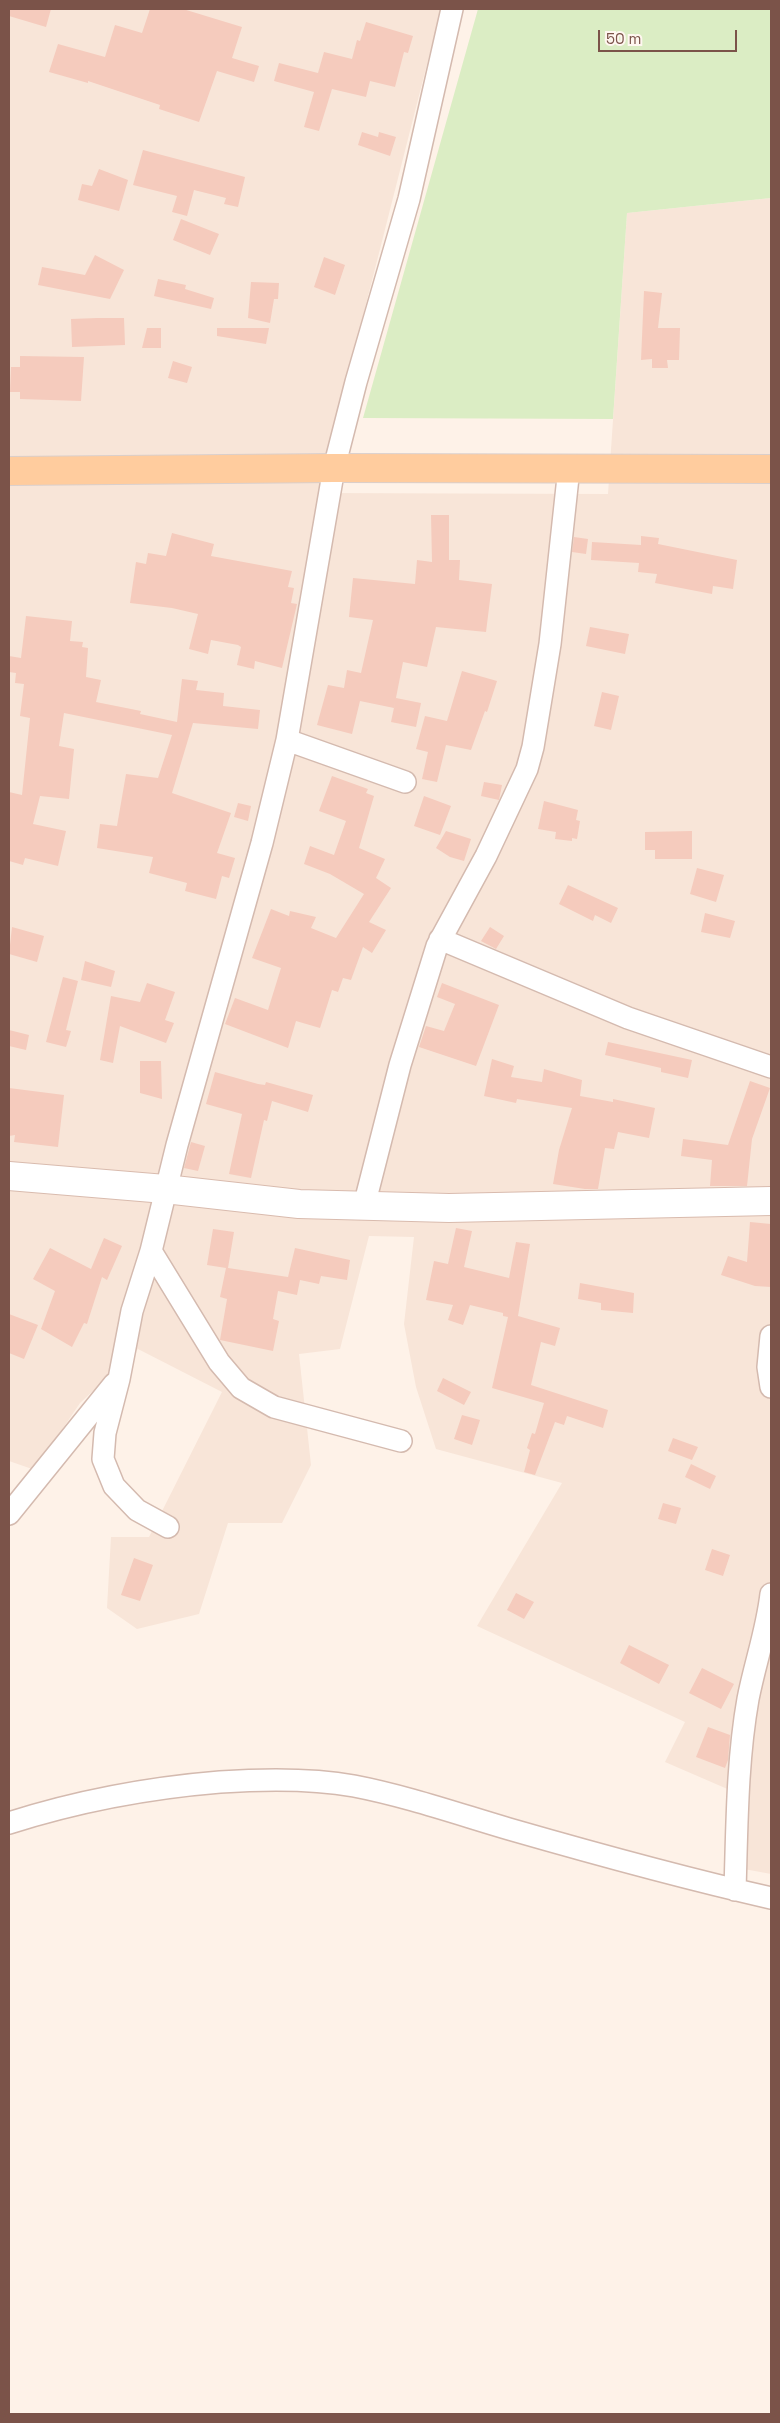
<!DOCTYPE html>
<html>
<head>
<meta charset="utf-8">
<style>
	body { margin:0 }
	#map { position:relative; width:780px; height:2423px; overflow:hidden; background:#fef2e8; font-family:"Space Grotesk",sans-serif }
	canvas { display:block }
	.frame { position:absolute; inset:0; border:10px solid #7b5349; pointer-events:none }
	.scale { position:absolute; left:598px; top:30px; width:139px; height:22px; box-sizing:border-box; border:2px solid #7b5349; border-top:0; padding-left:6px; font-size:15px; line-height:18px; white-space:nowrap; color:#7b5349; -webkit-text-stroke:4px #fff7f0; paint-order:stroke }
</style>
</head>
<body>
<div id="map">
<canvas width="780" height="2423"></canvas>
<div class="frame"></div>
<div class="scale">50 m</div>
</div>
<script>
const c = document.querySelector('canvas').getContext('2d');
c.lineJoin = 'round';
function fillPath(path, color) { c.fillStyle = color; c.fill(path, 'evenodd'); }
function stroke(path, color, width, dash) { c.strokeStyle = color; c.lineWidth = width; c.lineCap = dash ? 'butt' : 'round'; c.setLineDash(dash || []); c.stroke(path); }
const residential = new Path2D(`
	M 9,9 L 441,9 L 318,493 L 608,494 L 627,213 L 771,198 L 771,1874 L 744,1869 L 739,1794 L 665,1762 L 685,1722 L 477,1626 L 562,1483 L 436,1449 L 416,1387 L 404,1324 L 414,1237 L 369,1236 L 340,1349 L 299,1354 L 311,1465 L 282,1523 L 228,1523 L 199,1614 L 137,1629 L 107,1608 L 111,1537 L 149,1537 L 222,1392 L 138,1349 L 80,1403 L 35,1470 L 9,1461 Z`);
const green = new Path2D(`
	M 478,9 L 771,9 L 771,198 L 627,213 L 613,419 L 363,418 Z`);
const building = new Path2D(`
	M 9,9 L 51,9 L 46,27 L 9,16 Z
	M 150,9 L 183,9 L 242,27 L 232,58 L 259,66 L 254,82 L 217,71 L 199,122 L 159,109 L 160,105 L 88,81 L 88,83 L 49,72 L 58,44 L 105,57 L 115,25 L 142,33 Z
	M 366,22 L 413,36 L 408,53 L 404,52 L 395,87 L 370,81 L 366,97 L 332,89 L 319,131 L 304,127 L 314,92 L 274,81 L 279,63 L 318,73 L 324,52 L 352,59 L 357,40 L 360,41 Z
	M 362,132 L 378,137 L 379,132 L 396,137 L 390,156 L 358,145 Z
	M 143,150 L 245,177 L 238,207 L 224,204 L 226,198 L 194,190 L 187,216 L 172,212 L 177,196 L 133,185 Z
	M 99,169 L 128,180 L 119,211 L 78,200 L 82,184 L 92,186 Z
	M 181,219 L 219,234 L 210,255 L 173,240 Z
	M 95,255 L 124,270 L 110,299 L 38,285 L 42,267 L 85,275 Z
	M 324,257 L 345,265 L 335,295 L 314,287 Z
	M 158,279 L 186,285 L 185,289 L 214,298 L 211,309 L 154,296 Z
	M 251,282 L 279,283 L 278,299 L 274,299 L 270,323 L 248,318 Z
	M 644,291 L 662,293 L 658,328 L 680,328 L 679,360 L 667,360 L 668,368 L 652,368 L 652,359 L 641,360 Z
	M 97,318 L 124,318 L 125,345 L 72,347 L 71,319 Z
	M 147,328 L 161,328 L 161,348 L 142,348 Z
	M 217,328 L 269,328 L 266,344 L 217,336 Z
	M 20,356 L 84,357 L 81,401 L 20,399 L 20,392 L 10,392 L 11,367 L 20,367 Z
	M 173,361 L 192,367 L 187,383 L 168,378 Z
	M 431,515 L 449,515 L 449,560 L 460,560 L 459,580 L 492,584 L 486,632 L 436,627 L 427,667 L 403,662 L 394,708 L 360,701 L 352,734 L 317,725 L 328,685 L 344,688 L 347,670 L 361,673 L 373,620 L 349,617 L 353,578 L 415,584 L 417,560 L 432,562 Z
	M 172,533 L 214,544 L 211,556 L 292,571 L 288,587 L 294,588 L 291,603 L 297,604 L 282,668 L 255,661 L 254,669 L 237,665 L 241,647 L 238,645 L 211,640 L 208,654 L 189,649 L 198,614 L 172,608 L 130,603 L 136,562 L 146,564 L 148,553 L 166,556 Z
	M 641,536 L 659,538 L 658,544 L 737,560 L 733,589 L 713,586 L 712,594 L 655,583 L 657,574 L 638,572 L 639,563 L 591,560 L 592,542 L 641,545 Z
	M 574,537 L 588,539 L 586,554 L 572,552 Z
	M 26,616 L 72,621 L 70,641 L 83,642 L 82,647 L 88,648 L 86,677 L 101,680 L 96,702 L 141,711 L 140,714 L 177,722 L 182,679 L 198,681 L 196,690 L 224,693 L 223,706 L 260,710 L 258,729 L 193,723 L 172,793 L 231,813 L 217,853 L 235,858 L 229,878 L 222,876 L 216,899 L 185,891 L 187,883 L 149,873 L 153,857 L 97,848 L 100,824 L 117,826 L 126,774 L 158,778 L 172,735 L 64,713 L 59,746 L 74,749 L 69,799 L 40,796 L 33,824 L 66,831 L 58,866 L 25,858 L 23,865 L 9,861 L 9,792 L 22,795 L 30,718 L 20,716 L 24,684 L 15,683 L 16,673 L 9,672 L 9,656 L 21,658 Z
	M 590,627 L 629,634 L 625,654 L 586,646 Z
	M 462,671 L 497,681 L 487,712 L 485,711 L 471,750 L 446,745 L 437,782 L 422,779 L 428,752 L 416,749 L 425,716 L 447,721 Z
	M 602,692 L 619,696 L 611,730 L 594,726 Z
	M 396,698 L 421,703 L 416,727 L 391,722 Z
	M 332,776 L 368,789 L 366,793 L 374,796 L 359,848 L 385,859 L 376,878 L 391,888 L 369,922 L 386,930 L 372,953 L 363,947 L 351,980 L 343,978 L 338,992 L 332,990 L 320,1028 L 296,1021 L 288,1048 L 225,1024 L 235,998 L 268,1010 L 281,968 L 252,958 L 271,909 L 289,916 L 290,911 L 316,917 L 311,928 L 336,938 L 364,894 L 330,874 L 304,864 L 310,846 L 334,855 L 346,821 L 319,811 Z
	M 484,782 L 502,785 L 499,800 L 481,796 Z
	M 424,796 L 451,806 L 440,835 L 414,826 Z
	M 544,801 L 578,810 L 576,820 L 580,821 L 577,839 L 572,838 L 572,841 L 555,839 L 556,832 L 538,829 Z
	M 238,803 L 251,806 L 248,821 L 234,817 Z
	M 446,831 L 471,839 L 464,861 L 450,857 L 436,848 Z
	M 692,831 L 692,859 L 655,859 L 655,850 L 645,850 L 645,832 Z
	M 697,868 L 724,875 L 716,902 L 690,894 Z
	M 568,885 L 618,908 L 611,923 L 595,915 L 593,921 L 559,904 Z
	M 705,913 L 735,921 L 730,938 L 701,932 Z
	M 12,927 L 44,936 L 37,962 L 9,954 Z
	M 490,927 L 504,936 L 496,949 L 481,941 Z
	M 85,961 L 115,971 L 111,987 L 81,980 Z
	M 63,977 L 78,981 L 66,1030 L 71,1031 L 66,1047 L 46,1042 Z
	M 147,983 L 175,992 L 165,1020 L 174,1023 L 166,1043 L 120,1026 L 113,1063 L 100,1060 L 111,996 L 140,1002 Z
	M 442,983 L 499,1005 L 476,1066 L 419,1047 L 426,1026 L 444,1031 L 455,1004 L 437,997 Z
	M 9,1030 L 29,1035 L 26,1050 L 9,1046 Z
	M 608,1042 L 692,1060 L 688,1078 L 661,1072 L 661,1068 L 605,1055 Z
	M 492,1059 L 514,1066 L 511,1077 L 542,1082 L 544,1069 L 582,1080 L 580,1096 L 613,1102 L 613,1099 L 655,1108 L 649,1138 L 618,1132 L 614,1149 L 605,1148 L 598,1189 L 585,1189 L 553,1184 L 559,1150 L 572,1108 L 517,1099 L 516,1103 L 484,1096 Z
	M 140,1061 L 161,1061 L 162,1099 L 140,1093 Z
	M 215,1072 L 258,1084 L 265,1085 L 266,1082 L 313,1095 L 308,1112 L 272,1101 L 267,1121 L 264,1120 L 251,1178 L 229,1174 L 242,1114 L 206,1104 Z
	M 750,1081 L 770,1088 L 752,1139 L 747,1186 L 710,1186 L 712,1160 L 681,1156 L 683,1139 L 728,1145 Z
	M 9,1088 L 64,1095 L 58,1147 L 14,1142 L 15,1135 L 9,1136 Z
	M 191,1142 L 205,1146 L 198,1171 L 184,1168 Z
	M 750,1222 L 771,1224 L 771,1287 L 755,1286 L 721,1275 L 728,1256 L 747,1262 Z
	M 456,1228 L 472,1231 L 464,1267 L 509,1278 L 516,1242 L 530,1244 L 518,1316 L 560,1328 L 555,1346 L 541,1342 L 531,1385 L 608,1410 L 603,1428 L 567,1416 L 564,1425 L 555,1422 L 535,1475 L 524,1472 L 530,1450 L 527,1448 L 532,1433 L 535,1434 L 544,1403 L 492,1388 L 508,1317 L 503,1316 L 503,1313 L 470,1305 L 463,1325 L 448,1320 L 453,1305 L 426,1300 L 434,1261 L 448,1264 Z
	M 213,1229 L 234,1232 L 228,1268 L 288,1277 L 295,1248 L 350,1260 L 347,1280 L 321,1276 L 319,1284 L 300,1280 L 297,1295 L 278,1291 L 273,1319 L 279,1321 L 273,1351 L 220,1340 L 227,1299 L 220,1297 L 226,1268 L 207,1265 Z
	M 104,1238 L 122,1246 L 107,1280 L 102,1277 L 87,1324 L 84,1323 L 72,1347 L 41,1329 L 55,1291 L 33,1279 L 50,1248 L 91,1269 Z
	M 580,1283 L 634,1293 L 633,1313 L 601,1310 L 601,1303 L 578,1299 Z
	M 9,1314 L 38,1325 L 24,1359 L 9,1353 Z
	M 443,1378 L 471,1392 L 464,1405 L 437,1391 Z
	M 462,1415 L 480,1420 L 472,1445 L 454,1439 Z
	M 673,1438 L 698,1447 L 692,1460 L 668,1451 Z
	M 691,1464 L 716,1476 L 710,1489 L 685,1477 Z
	M 663,1503 L 681,1508 L 676,1524 L 658,1519 Z
	M 712,1549 L 730,1555 L 723,1576 L 705,1570 Z
	M 134,1558 L 153,1565 L 140,1601 L 121,1595 Z
	M 516,1593 L 534,1602 L 524,1619 L 507,1610 Z
	M 629,1645 L 669,1665 L 659,1684 L 620,1663 Z
	M 702,1668 L 734,1684 L 721,1709 L 689,1693 Z
	M 708,1727 L 730,1735 L 728,1760 L 725,1768 L 696,1757 Z`);
const street = new Path2D(`
	M 287,740 L 405,782
	M 440,939 L 628,1018 L 771,1067
	M 364,1206 L 400,1065 L 437,946 L 486,856 L 527,769 L 533,747 L 550,644 L 569,468
	M 151,1251 L 219,1362 L 241,1388 L 274,1407 L 401,1441
	M 771,1336 L 768,1367 L 771,1387
	M 9,1514 L 114,1384
	M 168,1527 L 137,1510 L 114,1486 L 103,1459 L 105,1433 L 119,1379 L 132,1311 L 151,1251 L 177,1145 L 262,843 L 287,740 L 334,468 L 356,382 L 409,199 L 452,9
	M 9,1823 C 78,1801 147,1788 220,1782 C 264,1779 310,1778 354,1786 C 406,1796 458,1814 509,1829 C 596,1854 683,1878 771,1898
	M 735,1890 C 737,1827 737,1761 748,1699 C 755,1663 767,1630 771,1594`);
const secondary = new Path2D(`
	M 9,1176 L 165,1189 L 299,1204 L 449,1208 L 771,1201`);
const primary = new Path2D(`
	M 9,471 L 334,468 L 771,469`);
fillPath(residential, '#f8e5d8');
fillPath(green, '#dbedc4');
fillPath(building, '#f5cbbd');
stroke(street, '#d4baaf', 24);
stroke(secondary, '#d9bbae', 30);
stroke(primary, '#dacfcc', 30);
stroke(street, '#fff', 21);
stroke(secondary, '#fff', 28);
stroke(primary, '#ffcc9e', 28);
</script>
</body>
</html>
